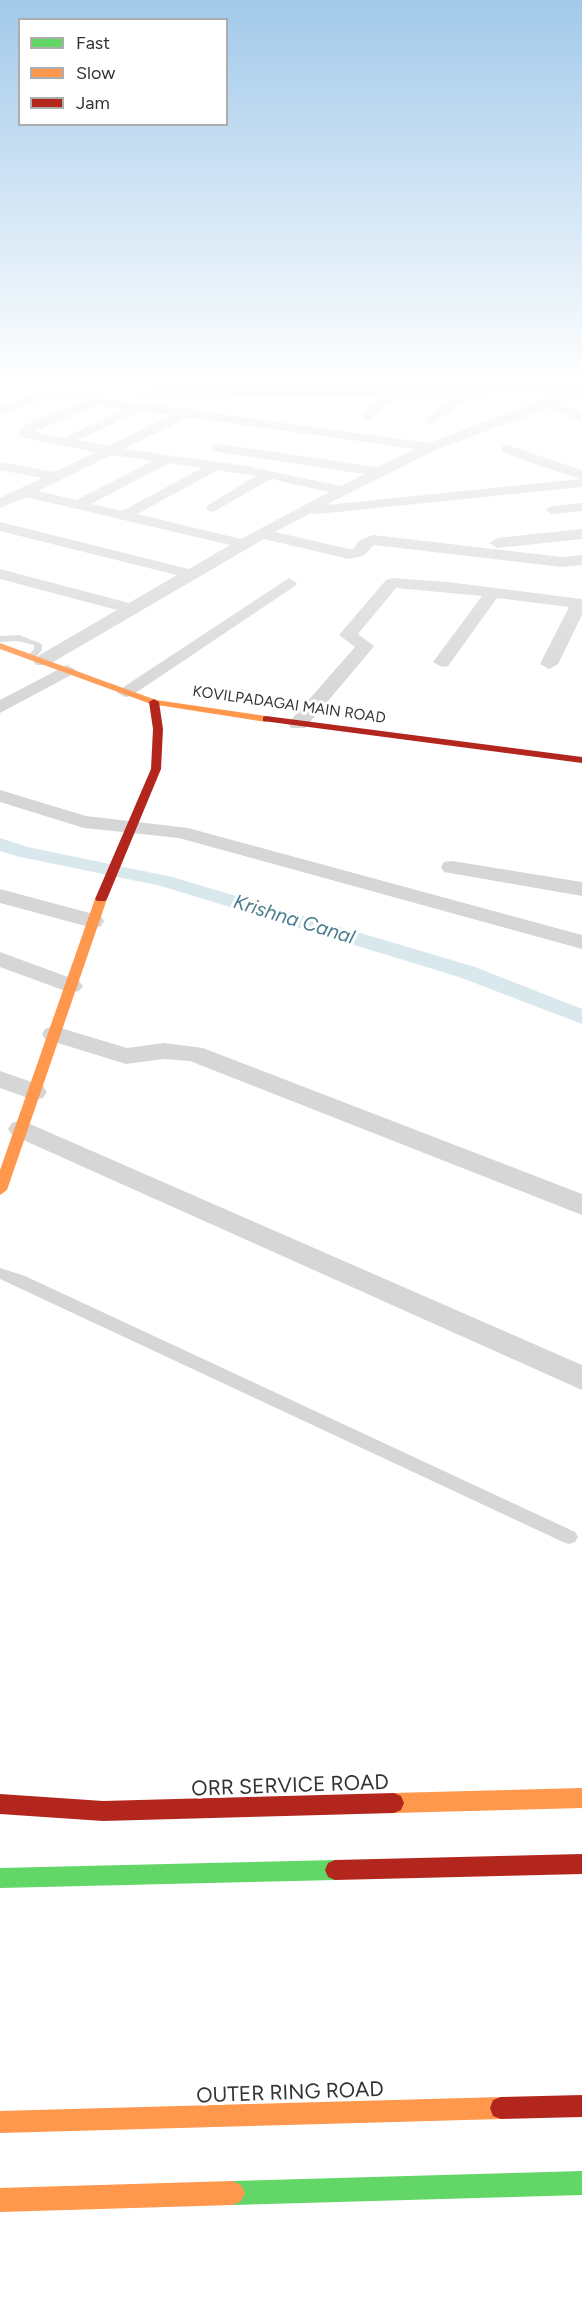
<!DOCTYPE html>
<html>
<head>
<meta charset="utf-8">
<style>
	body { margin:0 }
	#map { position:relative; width:582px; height:2311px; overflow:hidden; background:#fff; font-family:Figtree,sans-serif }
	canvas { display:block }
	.legend { position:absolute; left:18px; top:18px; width:210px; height:108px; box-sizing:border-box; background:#fff; border:2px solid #adadad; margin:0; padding:8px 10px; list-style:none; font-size:18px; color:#323232 }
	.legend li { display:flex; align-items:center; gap:12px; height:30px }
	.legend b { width:30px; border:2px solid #adadad }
</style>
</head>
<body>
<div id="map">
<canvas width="582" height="2311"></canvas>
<ul class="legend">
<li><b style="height:8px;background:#63d668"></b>Fast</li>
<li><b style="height:8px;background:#ff974d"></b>Slow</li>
<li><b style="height:8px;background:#b3261e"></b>Jam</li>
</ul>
</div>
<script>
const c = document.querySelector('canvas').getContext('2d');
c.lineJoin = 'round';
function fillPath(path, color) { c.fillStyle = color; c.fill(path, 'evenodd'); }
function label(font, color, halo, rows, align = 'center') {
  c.font = font + ' Figtree,sans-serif'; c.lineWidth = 6; c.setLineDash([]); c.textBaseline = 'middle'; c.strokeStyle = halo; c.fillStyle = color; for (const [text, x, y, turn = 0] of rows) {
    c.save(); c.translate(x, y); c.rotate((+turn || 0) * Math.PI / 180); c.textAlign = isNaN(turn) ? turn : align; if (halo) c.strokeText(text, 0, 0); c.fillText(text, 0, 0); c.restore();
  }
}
const canal = new Path2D(`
	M 0,838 L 28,847 L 172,877 L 475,967 L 582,1009 L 582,1024 L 459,977 L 161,886 L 16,856 L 0,851 Z`);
const lane = new Path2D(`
	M 19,635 L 42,644 L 42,650 L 34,659 L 27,657 L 34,649 L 34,645 L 18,641 L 0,642 L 0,636 Z
	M 0,1268 L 25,1276 L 575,1532 L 578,1537 L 575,1542 L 569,1544 L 563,1542 L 0,1279 Z`);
const street = new Path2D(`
	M 0,381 L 24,381 L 24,382 L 18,386 L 0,386 Z
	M 399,386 L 581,385 L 582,393 L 559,403 L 582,413 L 582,422 L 548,408 L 433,451 L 326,505 L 581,479 C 554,471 528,462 502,452 L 502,446 L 507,445 L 582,470 L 582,487 L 317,514 L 311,513 L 275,532 L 349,549 L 353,549 L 360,540 L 373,535 L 562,557 L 582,555 L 582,565 L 562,567 L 374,545 L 363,556 L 349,559 L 264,539 L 48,665 L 36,665 L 33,661 L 36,657 L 117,610 L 0,579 L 0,569 L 129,603 L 177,575 L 0,531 L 0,522 L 189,569 L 230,545 L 26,497 L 0,508 L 0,498 L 42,478 L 0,470 L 0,462 L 54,472 L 96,452 L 24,438 L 17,434 L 27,424 L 94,398 L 45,398 L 0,415 L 0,407 L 43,390 L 98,390 L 104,394 L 99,398 L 184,409 L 191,407 L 197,411 L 429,443 L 562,393 L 475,394 L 432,424 L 427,423 L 427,417 L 459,394 L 401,395 L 368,420 L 362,416 L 363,413 L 386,395 L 142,398 L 136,394 L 142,390 ZM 97,405 L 125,409 L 63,438 L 34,432 ZM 141,411 L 172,415 L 108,446 L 78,440 ZM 188,417 L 415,449 L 377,467 L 219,444 L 212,448 L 219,452 L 364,474 L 341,486 L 246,466 L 124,449 ZM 111,455 L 153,461 L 76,500 L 38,491 ZM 169,463 L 202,468 L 122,511 L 91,504 ZM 218,470 L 256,476 L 208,505 L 206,508 L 208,511 L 213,512 L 271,479 L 329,492 L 241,539 L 137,514 Z
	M 582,503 L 582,511 L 552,514 L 545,510 L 552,506 Z
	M 582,529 L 582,539 L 497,548 L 489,543 L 497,538 Z
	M 289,578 L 297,583 L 295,586 L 131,696 L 125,697 L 116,692 Z
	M 392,578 L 448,582 L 582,599 L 582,615 L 558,664 L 549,669 L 540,664 L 569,607 L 497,598 L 448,666 L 442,667 L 433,662 L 482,596 L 396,588 L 358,634 L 374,646 L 371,650 L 305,728 L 291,728 L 289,724 L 291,720 L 355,647 L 339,635 L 386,580 Z
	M 67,665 L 76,670 L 73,674 L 0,713 L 0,700 Z
	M 0,790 L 86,816 L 188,828 L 582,935 L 582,949 L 179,838 L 84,828 L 0,802 Z
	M 452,861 L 582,882 L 582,896 L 444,872 L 441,867 L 444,862 Z
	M 0,889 L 101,916 L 104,921 L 101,926 L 93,928 L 0,903 Z
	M 0,952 L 79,981 L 83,986 L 79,991 L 71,993 L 0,967 Z
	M 54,1026 L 127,1048 L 164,1043 L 203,1048 L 582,1194 L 582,1215 L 190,1061 L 164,1059 L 126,1064 L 45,1039 L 42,1034 L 45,1029 Z
	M 0,1071 L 43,1086 L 47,1092 L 43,1098 L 34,1100 L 0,1088 Z
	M 21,1120 L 582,1365 L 582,1390 L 12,1135 L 8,1129 L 12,1123 Z`);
const fast = new Path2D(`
	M 335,1860 L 342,1863 L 345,1870 L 342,1877 L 335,1880 L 0,1888 L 0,1868 Z
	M 582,2171 L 582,2195 L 233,2205 L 225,2201 L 221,2193 L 225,2185 L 233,2181 Z`);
const slow = new Path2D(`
	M 0,643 L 156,700 L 266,716 L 271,719 L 266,722 L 151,704 L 0,649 Z
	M 101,896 L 107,899 L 7,1190 L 0,1195 L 0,1170 L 95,899 Z
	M 582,1788 L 582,1808 L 394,1813 L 387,1810 L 384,1803 L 387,1796 L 394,1793 Z
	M 501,2097 L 509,2100 L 512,2108 L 509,2116 L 501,2119 L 0,2133 L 0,2111 Z
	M 233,2181 L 241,2185 L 245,2193 L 241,2201 L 233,2205 L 0,2212 L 0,2188 Z`);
const jam = new Path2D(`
	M 154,699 L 159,702 L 163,729 L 161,769 L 107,899 L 105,901 L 97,901 L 95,899 L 151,769 L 153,729 L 149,702 Z
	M 266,716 L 582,757 L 582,763 L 263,721 L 263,717 Z
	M 394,1793 L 401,1796 L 404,1803 L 401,1810 L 394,1813 L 103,1821 L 0,1814 L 0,1794 L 103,1801 Z
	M 582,1854 L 582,1874 L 335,1880 L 328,1877 L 325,1870 L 328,1863 L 335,1860 Z
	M 582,2095 L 582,2117 L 501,2119 L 493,2116 L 490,2108 L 493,2100 L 501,2097 Z`);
const farStreetnames = [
	["KOVILPADAGAI MAIN ROAD",289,705,8]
];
const waterNames = [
	["Krishna Canal",294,920,17]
];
const nearStreetnames = [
	["ORR SERVICE ROAD",290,1786,-2],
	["OUTER RING ROAD",290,2093,-2]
];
fillPath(canal, '#d9e8ec');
fillPath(lane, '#d6d6d6');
fillPath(street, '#d6d6d6');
fillPath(fast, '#63d668');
fillPath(slow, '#ff974d');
fillPath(jam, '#b3261e');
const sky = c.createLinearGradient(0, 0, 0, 705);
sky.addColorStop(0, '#a2c9ea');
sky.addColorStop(0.54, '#fff');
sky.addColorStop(1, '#ffffff00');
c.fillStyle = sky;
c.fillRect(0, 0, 582, 705);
label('15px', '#323232', '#fff', farStreetnames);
label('italic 20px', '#487d8c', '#fff', waterNames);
label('21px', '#323232', '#fff', nearStreetnames);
</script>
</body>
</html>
